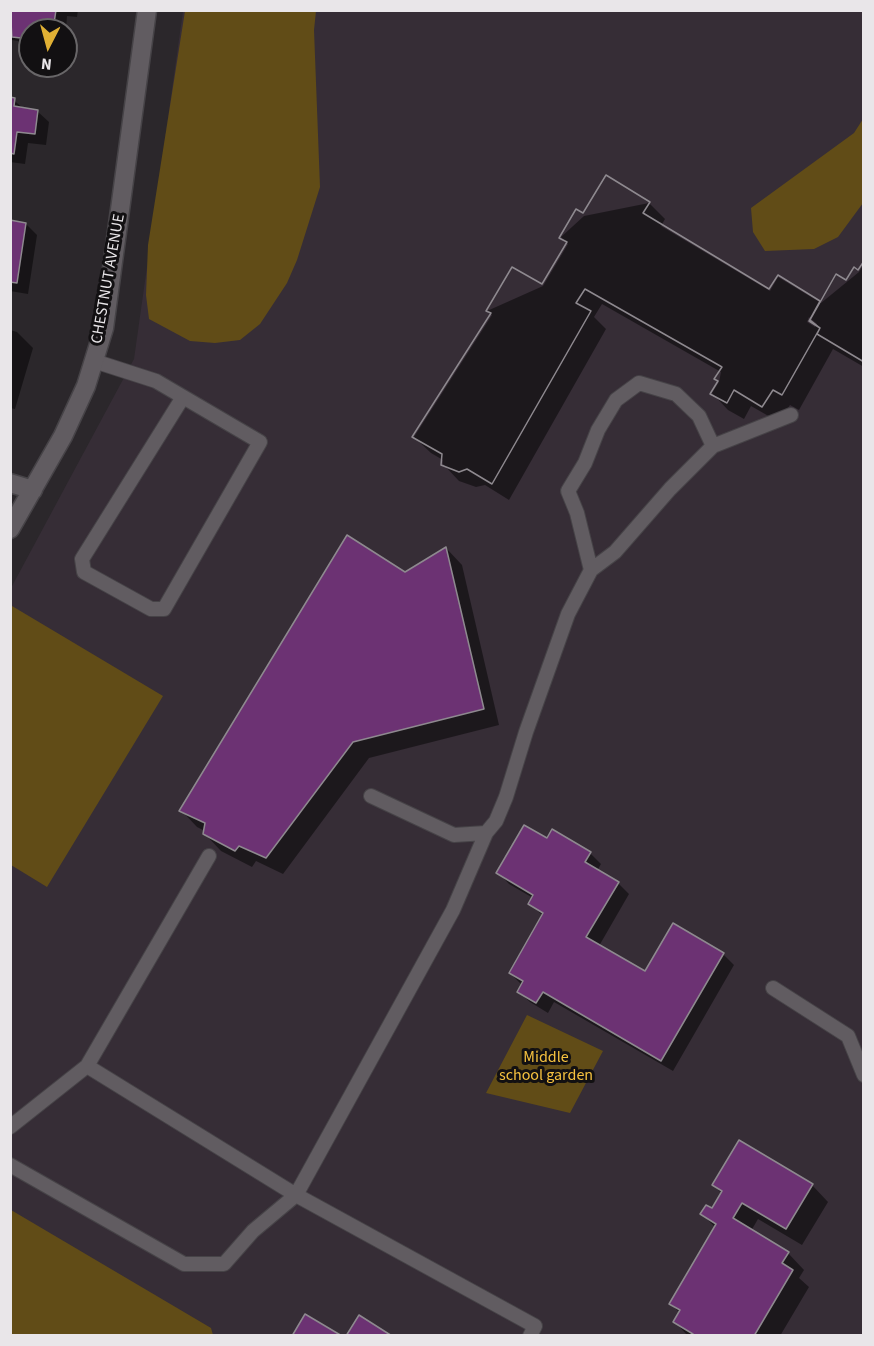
<!DOCTYPE html>
<html>
<head>
<meta charset="utf-8">
<style>
	body { margin:0 }
	#map { position:relative; width:874px; height:1346px; overflow:hidden; background:#2b272b; font-family:"Source Sans 3",sans-serif }
	canvas { display:block }
	.frame { position:absolute; inset:0; border:12px solid #e9e6e9; pointer-events:none }
	.north { position:absolute; left:18px; top:18px; width:60px; height:60px; box-sizing:border-box; background:#121012; border:2px solid #686668; border-radius:50%; rotate:186deg; font-size:16px; font-weight:700; line-height:24px; text-align:center; color:#e9e6e9 }
	.north::after { content:''; display:block; margin:auto; width:21px; height:27px; background:#e0b034; clip-path:polygon(50% 0,100% 100%,50% 72%,0 100%) }
</style>
</head>
<body>
<div id="map">
<canvas width="874" height="1346"></canvas>
<div class="frame"></div>
<div class="north">N</div>
</div>
<script>
const c = document.querySelector('canvas').getContext('2d');
c.lineJoin = 'round';
function fillPath(path, color) { c.fillStyle = color; c.fill(path, 'evenodd'); }
function stroke(path, color, width, dash) { c.strokeStyle = color; c.lineWidth = width; c.lineCap = dash ? 'butt' : 'round'; c.setLineDash(dash || []); c.stroke(path); }
function label(font, color, halo, rows, align = 'center') {
  c.font = font + ' "Source Sans 3",sans-serif'; c.lineWidth = 6; c.setLineDash([]); c.textBaseline = 'middle'; c.strokeStyle = halo; c.fillStyle = color; for (const [text, x, y, turn = 0] of rows) {
    c.save(); c.translate(x, y); c.rotate((+turn || 0) * Math.PI / 180); c.textAlign = isNaN(turn) ? turn : align; if (halo) c.strokeText(text, 0, 0); c.fillText(text, 0, 0); c.restore();
  }
}
const built = new Path2D(`
	M 183,11 L 863,11 L 863,1335 L 11,1336 L 11,588 L 134,359 Z`);
const green = new Path2D(`
	M 185,11 L 316,11 L 314,30 L 320,187 L 297,260 L 287,283 L 260,324 L 240,340 L 215,343 L 190,341 L 149,319 L 146,295 L 148,245 Z
	M 863,119 L 863,203 L 838,237 L 814,249 L 765,251 L 753,232 L 751,208 L 854,133 Z
	M 12,606 L 163,696 L 47,887 L 11,865 L 10,609 Z
	M 527,1015 L 603,1051 L 570,1113 L 486,1093 Z
	M 11,1210 L 211,1328 L 213,1335 L 11,1335 Z`);
const shadow = new Path2D(`
	M 21,10 L 78,10 L 77,17 L 67,16 L 66,30 L 30,30 L 30,48 L 25,47 L 18,41 L 12,40 L 10,45 L 11,11 Z
	M 10,97 L 24,109 L 37,111 L 49,122 L 46,145 L 28,143 L 25,164 L 10,162 Z
	M 649,203 L 665,219 L 661,226 L 770,291 L 778,277 L 821,303 L 859,272 L 864,264 L 864,367 L 833,349 L 799,410 L 790,405 L 779,422 L 751,406 L 744,419 L 728,410 L 712,393 L 719,382 L 721,372 L 602,304 L 594,317 L 606,329 L 509,500 L 485,485 L 476,487 L 459,481 L 443,464 L 443,460 L 431,453 L 414,437 L 492,315 L 487,311 L 543,286 L 568,244 L 561,237 L 584,216 ZM 809,317 L 817,324 L 815,327 L 807,322 Z
	M 10,222 L 26,224 L 37,235 L 28,294 L 10,291 Z
	M 10,330 L 17,332 L 33,348 L 15,409 L 10,408 Z
	M 446,548 L 462,565 L 499,725 L 369,758 L 283,874 L 256,861 L 252,867 L 221,851 L 205,834 L 205,831 L 197,827 L 181,810 L 405,573 Z
	M 547,840 L 590,853 L 601,864 L 597,871 L 618,883 L 629,894 L 599,946 L 646,974 L 723,954 L 734,965 L 673,1071 L 554,1002 L 548,1013 L 530,1002 L 518,991 L 522,985 L 510,973 L 543,916 L 530,903 L 533,898 L 509,884 L 498,872 Z
	M 714,1185 L 812,1185 L 828,1202 L 802,1245 L 758,1219 L 751,1231 L 788,1253 L 804,1270 L 799,1278 L 809,1287 L 780,1336 L 688,1336 L 675,1322 L 680,1313 L 671,1304 L 716,1228 L 702,1214 L 712,1210 L 722,1194 Z`);
const building = new Path2D(`
	M 10,10 L 56,10 L 53,30 L 30,30 L 30,39 L 12,37 Z
	M 10,97 L 15,98 L 14,106 L 38,110 L 35,134 L 17,132 L 14,154 L 10,153 Z
	M 606,175 L 650,202 L 643,213 L 769,289 L 778,275 L 820,301 L 809,321 L 820,328 L 782,395 L 773,390 L 762,407 L 734,390 L 727,403 L 710,394 L 718,381 L 714,379 L 722,367 L 585,289 L 576,303 L 591,311 L 492,484 L 467,469 L 459,472 L 441,465 L 442,454 L 412,437 L 491,313 L 486,311 L 512,267 L 542,284 L 567,242 L 559,238 L 576,209 L 583,213 Z
	M 606,175 L 650,202 L 643,213 L 769,289 L 778,275 L 820,301 L 809,321 L 820,328 L 782,395 L 773,390 L 762,407 L 734,390 L 727,403 L 710,394 L 718,381 L 714,379 L 722,367 L 585,289 L 576,303 L 591,311 L 492,484 L 467,469 L 459,472 L 441,465 L 442,454 L 412,437 L 491,313 L 486,311 L 512,267 L 542,284 L 567,242 L 559,238 L 576,209 L 583,213 Z
	M 10,220 L 26,223 L 17,283 L 10,282 Z
	M 864,261 L 864,362 L 817,334 L 820,328 L 810,320 L 836,274 L 846,280 L 854,267 L 858,270 Z
	M 864,261 L 864,362 L 817,334 L 820,328 L 810,320 L 836,274 L 846,280 L 854,267 L 858,270 Z
	M 347,535 L 405,572 L 446,547 L 484,709 L 353,742 L 266,858 L 239,846 L 235,851 L 203,834 L 205,823 L 179,811 Z
	M 524,825 L 547,838 L 552,829 L 591,852 L 585,862 L 619,882 L 586,937 L 645,971 L 673,923 L 724,953 L 661,1061 L 543,992 L 536,1003 L 517,992 L 523,981 L 509,973 L 543,913 L 528,904 L 533,895 L 496,873 Z
	M 739,1140 L 813,1184 L 786,1229 L 742,1203 L 733,1218 L 789,1252 L 782,1263 L 793,1270 L 754,1336 L 692,1336 L 693,1334 L 673,1322 L 680,1310 L 669,1304 L 716,1224 L 700,1214 L 706,1205 L 712,1208 L 722,1191 L 712,1185 Z
	M 305,1314 L 342,1336 L 292,1336 Z
	M 359,1315 L 392,1336 L 346,1336 Z`);
const lane = new Path2D(`
	M 94,361 L 156,381 L 260,442 L 164,609 L 151,609 L 84,572 L 82,559 L 183,397
	M 639,383 L 676,394 L 699,416 L 713,446 L 670,489 L 615,552 L 591,570 L 577,513 L 568,491 L 585,463 L 598,430 L 616,400 Z
	M 713,446 L 791,415
	M 371,796 L 454,835 L 486,833 L 496,821 L 506,797 L 526,732 L 568,614 L 591,570
	M 773,988 L 848,1036 L 864,1075
	M 87,1066 L 296,1195 L 535,1326 L 530,1336
	M 10,1127 L 87,1066 L 209,856
	M 10,1165 L 184,1264 L 224,1264 L 253,1231 L 296,1195 L 453,910 L 486,833`);
const street = new Path2D(`
	M 10,483 L 33,490
	M 10,529 L 63,436 L 86,386 L 104,328 L 147,10`);
const streetNames = [
	["CHESTNUT AVENUE",109,279,-80]
];
const parkNames = [
	["Middle",546,1058],
	["school garden",546,1076]
];
fillPath(built, '#362d36');
fillPath(green, '#614c17');
fillPath(shadow, '#0007');
fillPath(building, '#6c3273');
stroke(building, '#8e898f', 1.5);
stroke(lane, '#464347', 16);
stroke(street, '#464347', 21);
stroke(lane, '#615c61', 14);
stroke(street, '#615c61', 18);
label('16px', '#e9e6e9', '#121012', streetNames);
label('16px', '#f5c13f', '#121012', parkNames);
</script>
</body>
</html>
